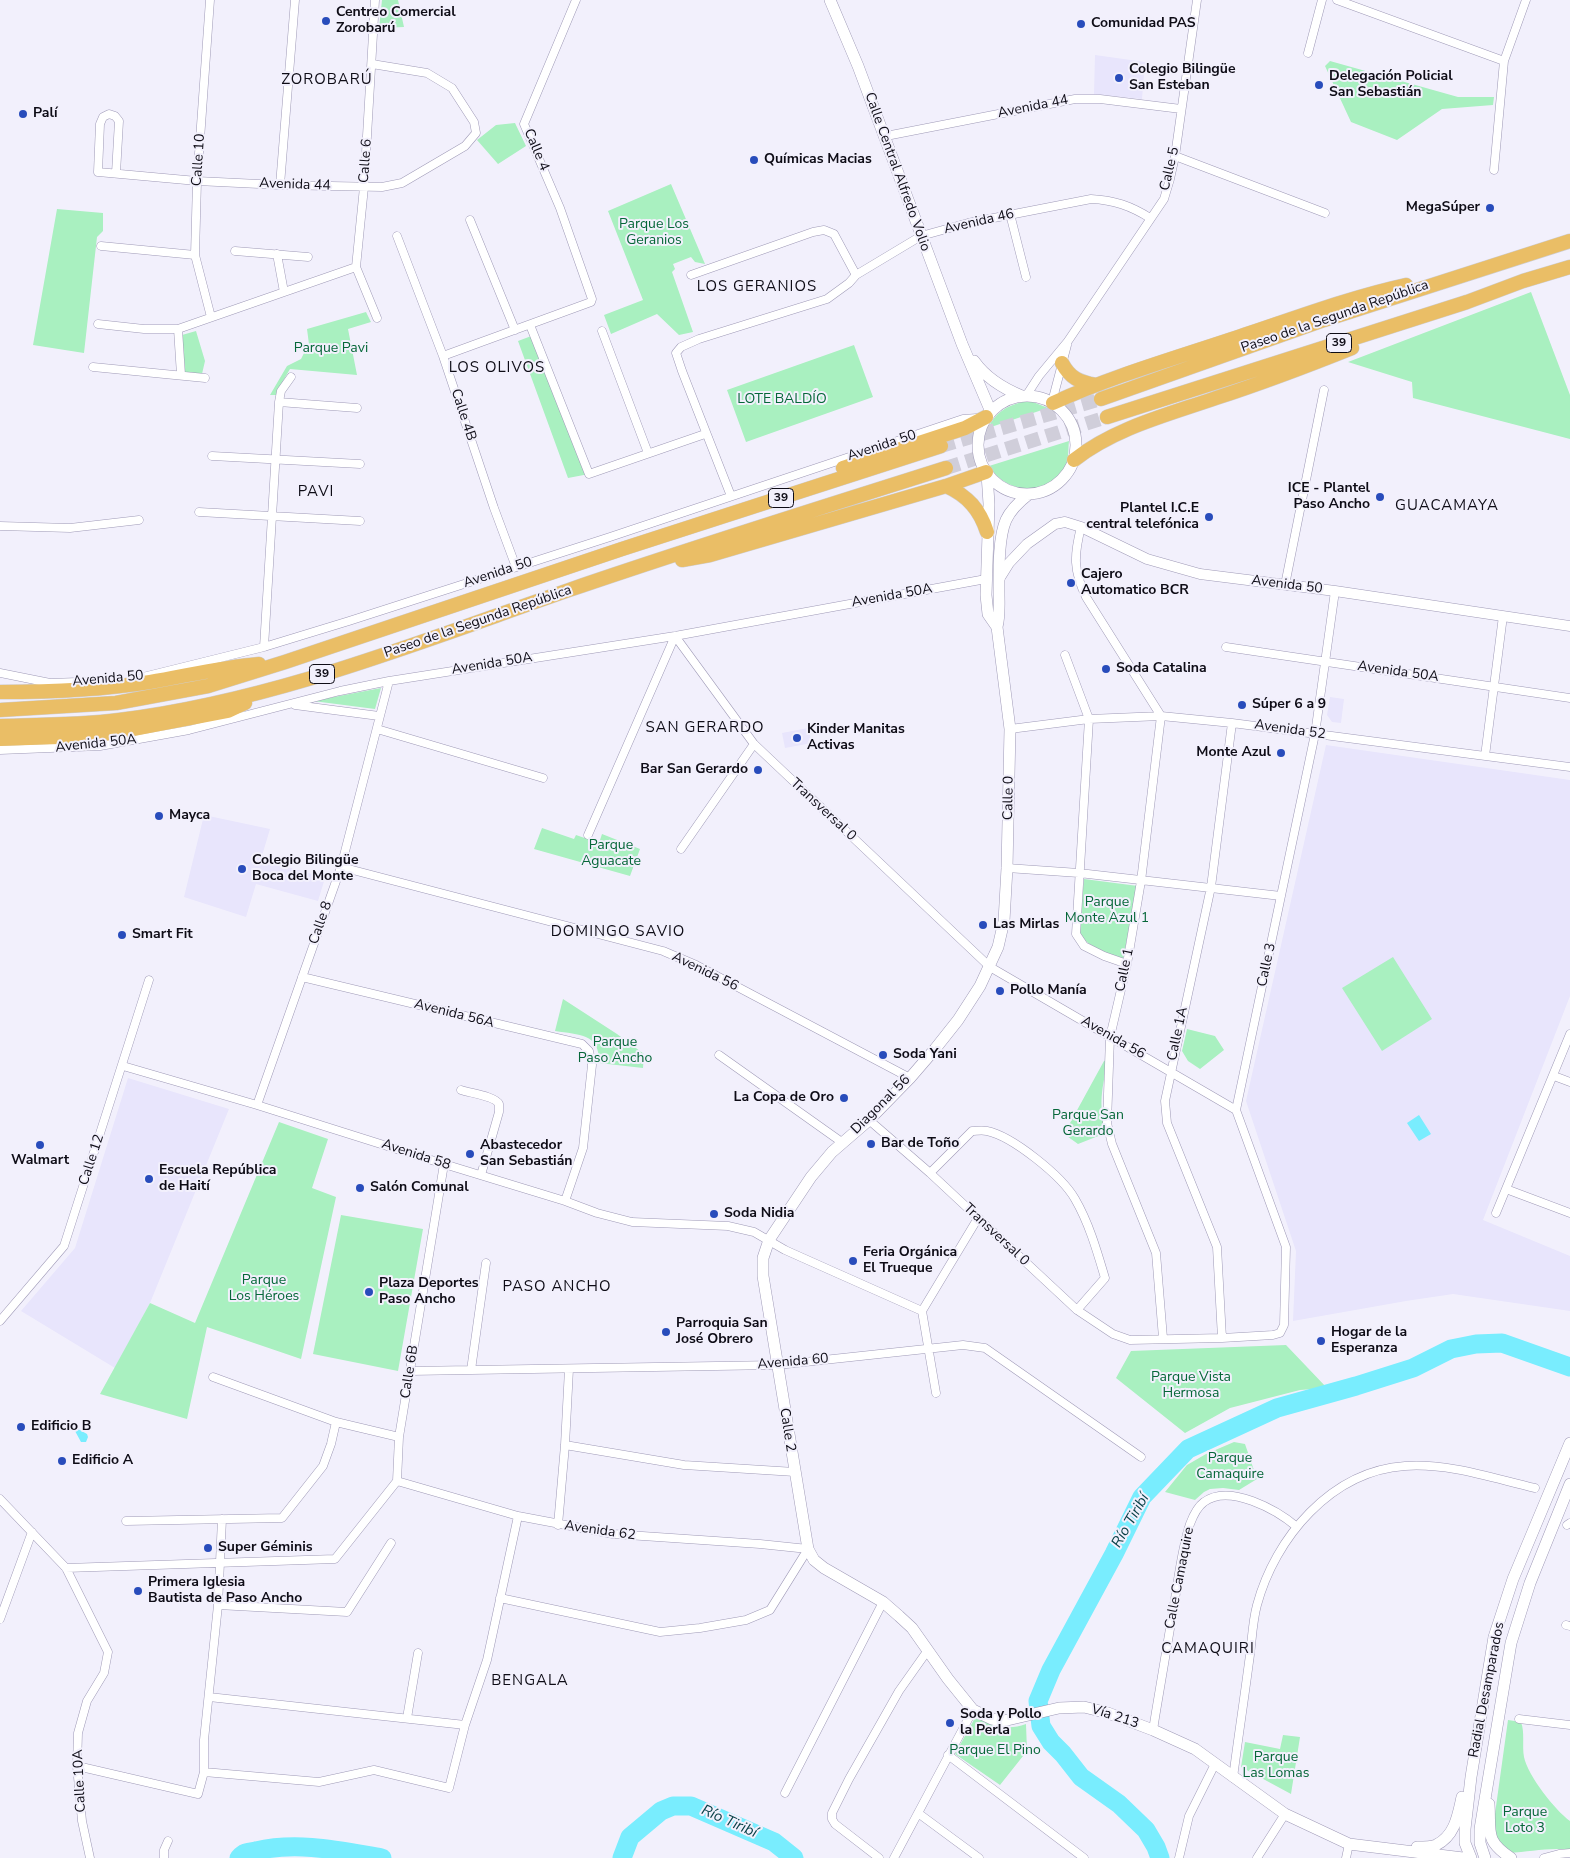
<!DOCTYPE html>
<html>
<head>
<meta charset="utf-8">
<style>
	body { margin:0 }
	canvas { display:block; background:#f2f0fc }
</style>
</head>
<body>
<canvas width="1570" height="1858"></canvas>
<script>
const c = document.querySelector('canvas').getContext('2d');
c.lineJoin = 'round';
function fillPath(path, color) { c.fillStyle = color; c.fill(path, 'evenodd'); }
function stroke(path, color, width, dash) { c.strokeStyle = color; c.lineWidth = width; c.lineCap = dash ? 'butt' : 'round'; c.setLineDash(dash || []); c.stroke(path); }
function label(font, color, halo, rows, align = 'center') {
  c.font = font + ' "Nunito Sans",sans-serif'; c.lineWidth = 4; c.setLineDash([]); c.textBaseline = 'middle'; c.strokeStyle = halo; c.fillStyle = color; for (const [text, x, y, turn = 0] of rows) {
    c.save(); c.translate(x, y); c.rotate((+turn || 0) * Math.PI / 180); c.textAlign = isNaN(turn) ? turn : align; if (halo) c.strokeText(text, 0, 0); c.fillText(text, 0, 0); c.restore();
  }
}
const built = new Path2D(`
	M 1095,55 L 1145,62 L 1142,99 L 1094,94 Z
	M 1330,697 L 1344,699 L 1341,723 L 1332,722 L 1327,715 Z
	M 808,728 L 812,743 L 785,748 L 782,733 Z
	M 1326,745 L 1570,780 L 1570,996 L 1483,1220 L 1570,1256 L 1570,1311 L 1453,1294 L 1406,1301 L 1293,1321 L 1296,1251 L 1246,1101 Z
	M 204,815 L 270,829 L 261,859 L 325,878 L 318,901 L 256,884 L 246,917 L 184,897 Z
	M 128,1078 L 229,1109 L 150,1303 L 115,1368 L 21,1311 L 75,1248 Z`);
const green = new Path2D(`
	M 382,0 L 398,0 L 404,27 L 379,28 Z
	M 1330,61 L 1458,97 L 1494,97 L 1493,105 L 1442,109 L 1397,140 L 1351,122 L 1325,66 Z
	M 515,123 L 526,146 L 498,164 L 477,140 L 496,125 Z
	M 671,184 L 705,264 L 695,262 L 691,257 L 673,264 L 675,269 L 672,272 L 693,332 L 679,335 L 657,314 L 611,334 L 604,315 L 643,300 L 608,211 Z
	M 57,209 L 103,213 L 103,231 L 97,237 L 84,353 L 33,345 Z
	M 1531,292 L 1570,395 L 1570,439 L 1413,398 L 1412,382 L 1348,362 Z
	M 366,312 L 371,322 L 348,329 L 357,375 L 290,369 L 283,381 L 283,395 L 270,395 L 287,366 L 301,359 L 304,353 L 310,352 L 307,329 Z
	M 196,331 L 205,361 L 202,374 L 185,372 L 182,335 Z
	M 534,335 L 589,474 L 568,478 L 518,341 Z
	M 854,345 L 873,397 L 746,442 L 727,390 Z
	M 1022,402 L 1033,402 L 1048,408 L 988,428 C 995,413 1006,406 1022,402 Z
	M 1069,441 C 1068,449 1069,457 1066,465 C 1050,498 1007,495 989,466 Z
	M 381,688 L 375,709 L 313,701 Z
	M 542,828 L 574,839 L 576,835 L 599,843 L 602,834 L 640,849 L 630,876 L 534,849 Z
	M 1084,879 L 1138,886 L 1123,959 C 1109,953 1083,947 1079,930 Z
	M 1393,957 L 1432,1019 L 1382,1051 L 1342,988 Z
	M 563,999 L 617,1034 L 644,1054 L 643,1068 L 599,1063 C 600,1033 579,1035 555,1031 Z
	M 1187,1029 L 1215,1036 L 1224,1050 L 1200,1069 L 1188,1061 L 1182,1051 Z
	M 1108,1060 C 1102,1090 1098,1102 1106,1133 L 1078,1144 L 1064,1134 L 1104,1061 Z
	M 279,1122 L 328,1139 L 312,1188 L 336,1197 L 301,1359 L 207,1327 L 187,1419 L 100,1394 L 150,1303 L 195,1323 Z
	M 341,1215 L 423,1229 L 398,1371 L 313,1354 Z
	M 1286,1345 L 1327,1388 L 1300,1390 L 1230,1408 L 1185,1433 L 1116,1378 L 1131,1351 Z
	M 1234,1442 L 1245,1444 L 1257,1479 L 1239,1490 L 1223,1488 L 1210,1489 L 1204,1492 L 1195,1500 L 1165,1492 L 1187,1465 L 1206,1454 Z
	M 976,1716 C 996,1724 1004,1732 1026,1724 L 1027,1751 L 1000,1785 L 955,1754 Z
	M 1508,1720 L 1521,1722 C 1525,1732 1522,1746 1524,1757 C 1528,1776 1555,1810 1570,1821 L 1570,1850 C 1550,1847 1530,1852 1509,1853 L 1499,1843 L 1493,1828 Z
	M 1283,1735 L 1300,1737 L 1291,1794 L 1241,1767 L 1245,1742 L 1280,1749 Z`);
const water = new Path2D(`
	M 1419,1115 L 1431,1134 L 1419,1141 L 1407,1123 Z
	M 78,1429 L 87,1434 L 88,1437 L 86,1442 L 81,1442 L 75,1431 Z`);
const river = new Path2D(`
	M 239,1858 C 244,1852 249,1852 256,1851 C 298,1841 341,1851 382,1858
	M 622,1858 L 630,1837 L 661,1811 L 673,1806 L 691,1806 L 774,1842 L 794,1858
	M 1160,1858 L 1156,1847 L 1146,1830 L 1119,1804 L 1081,1777 L 1063,1754 L 1051,1742 L 1041,1726 L 1038,1701 L 1051,1670 L 1114,1554 L 1142,1497 L 1188,1449 L 1277,1408 L 1356,1386 L 1413,1368 L 1451,1349 L 1476,1344 L 1502,1343 L 1570,1367`);
const trunkTunnel = new Path2D(`
	M 941,446 L 1101,399
	M 946,468 L 1107,417`);
const minor = new Path2D(`
	M 210,0 L 197,181 L 195,255 L 211,317
	M 375,0 L 364,187 L 356,267 L 377,318
	M 1337,0 L 1504,61
	M 1308,53 L 1322,0
	M 886,136 L 1075,99 L 1100,99 L 1181,109
	M 1175,156 L 1325,213
	M 1494,170 L 1504,61 L 1526,0
	M 116,173 L 119,121 L 115,116 L 109,114 L 103,117 L 100,124 L 98,172 L 197,181 L 280,185 L 382,187 L 402,183 L 465,146 L 476,133 L 474,122 L 452,88 L 427,73 L 372,64
	M 280,185 L 295,0
	M 1010,214 L 1026,277
	M 470,220 L 515,330
	M 397,236 L 443,356 L 494,508 L 516,567
	M 101,246 L 195,255
	M 235,251 L 308,257
	M 277,254 L 284,292
	M 691,275 L 813,232 L 824,230 L 834,234 L 856,275
	M 98,324 L 144,329 L 178,329 L 356,267
	M 530,325 L 589,474 L 705,434
	M 178,329 L 181,375
	M 602,331 L 648,453
	M 443,356 L 591,302 L 592,299 L 560,208 L 524,124 L 576,0
	M 93,367 L 205,378
	M 1026,396 L 1039,376 L 1068,341 L 1164,199 L 1170,179 L 1175,156 L 1197,0
	M 279,402 L 357,408
	M 1052,402 L 1067,345
	M 212,456 L 360,464
	M 731,496 L 682,371 L 676,353 L 681,347 L 699,339 L 827,299 L 849,283 L 856,275 L 921,236 L 968,223 L 1091,199 C 1114,200 1131,206 1150,218
	M 199,512 L 360,521
	M 0,526 L 70,528 L 139,520
	M 1081,527 C 1074,555 1073,570 1086,597 L 1161,716 L 1141,881 L 1127,964 L 1110,1037 L 1107,1123 L 1112,1144 L 1156,1253 L 1163,1338
	M 1285,585 L 1324,390
	M 675,636 L 754,744 L 990,967 L 1236,1110
	M 264,647 L 279,402 L 281,391 L 291,377
	M 1226,647 L 1570,698
	M 1065,655 L 1089,719 L 1076,934 L 1084,946 L 1104,956 L 1127,964
	M 0,673 L 50,683 L 105,681
	M 143,677 L 264,647 L 349,621 L 610,537 L 963,419 L 977,418
	M 295,705 L 379,716
	M 377,729 L 543,778
	M 1010,729 L 1089,719 L 1161,716 L 1232,723 L 1570,767
	M 0,750 L 100,746 L 189,730 L 340,691 L 389,681 L 675,636 L 986,579
	M 1485,756 L 1503,616
	M 588,835 L 675,636
	M 681,849 L 754,744
	M 341,867 L 663,951 L 696,965 L 910,1078
	M 1007,868 L 1079,873 L 1281,896
	M 302,977 L 582,1044 L 589,1051 L 592,1065 L 583,1148 L 565,1201
	M 719,1055 L 843,1143
	M 123,1066 L 257,1105 L 444,1164 L 565,1201 L 597,1213 L 632,1222 L 728,1226 L 754,1232 L 785,1250 L 922,1311
	M 1554,1076 L 1570,1082
	M 461,1090 C 469,1093 495,1096 499,1104 C 499,1106 499,1111 499,1112 L 481,1175
	M 257,1105 L 341,867 L 389,681
	M 869,1120 L 930,1173 L 1077,1310 L 1113,1334 L 1130,1340 L 1222,1338 L 1273,1335 L 1280,1333 L 1284,1325 L 1286,1247 L 1236,1110 L 1315,734 L 1335,591
	M 930,1173 L 972,1131 C 976,1131 982,1130 987,1131 C 1012,1136 1062,1176 1075,1199 C 1089,1223 1097,1251 1105,1278 L 1077,1310
	M 1506,1189 L 1570,1213
	M 1496,1213 L 1570,1034
	M 0,1321 L 64,1246 L 149,980
	M 1222,1338 L 1217,1247 L 1167,1123 L 1165,1101 L 1211,887 L 1232,723
	M 471,1370 L 486,1263
	M 410,1371 L 777,1365 L 963,1345 L 985,1348 L 1141,1457
	M 213,1377 L 336,1422 L 399,1437
	M 936,1393 L 922,1311 L 978,1218
	M 565,1445 L 684,1465 L 795,1472
	M 397,1481 L 518,1516 L 613,1534 L 760,1544 L 808,1549 L 770,1610 L 746,1620 L 700,1628 L 660,1632 L 500,1598
	M 0,1499 L 66,1568 L 108,1652 L 104,1673 L 87,1701 L 78,1733 L 77,1766 L 82,1821 L 90,1858
	M 126,1521 L 282,1518 L 323,1466 L 331,1444 L 336,1422
	M 558,1525 L 565,1445 L 569,1369
	M 1567,1525 L 1570,1523
	M 66,1568 L 335,1559 L 397,1481 L 399,1437 L 444,1164
	M 218,1605 L 347,1612 L 391,1543
	M 0,1619 L 32,1532
	M 1566,1625 L 1570,1626
	M 209,1697 L 465,1725
	M 407,1718 L 418,1653
	M 1519,1719 L 1570,1725
	M 1153,1730 C 1160,1686 1168,1642 1175,1599 C 1179,1574 1182,1548 1190,1524 C 1193,1516 1197,1507 1204,1502 C 1229,1483 1277,1510 1297,1527
	M 948,1755 L 1084,1858
	M 77,1766 L 198,1794 L 204,1772 L 204,1740 L 218,1605 L 222,1519
	M 204,1772 L 319,1782 L 374,1770 L 449,1788 L 465,1725 L 487,1660 L 518,1516
	M 1233,1778 C 1238,1739 1244,1700 1249,1662 C 1252,1643 1252,1623 1257,1605 C 1275,1538 1331,1471 1405,1466 C 1449,1463 1492,1478 1535,1488
	M 785,1793 L 883,1602
	M 918,1813 L 979,1858
	M 164,1858 L 164,1850 L 168,1841
	M 879,1858 L 835,1824 L 832,1819 L 832,1813 L 849,1779 L 899,1691 L 928,1650
	M 894,1858 L 973,1710
	M 1179,1858 L 1189,1816 L 1215,1764
	M 1257,1858 L 1285,1814
	M 1346,1858 L 1349,1844
	M 1544,1858 L 1559,1854 L 1570,1853`);
const tertiary = new Path2D(`
	M 999,579 L 1009,563 L 1027,544 L 1055,524 L 1065,522 L 1081,527 L 1147,559 L 1200,574 L 1335,591 L 1570,626`);
const secondary = new Path2D(`
	M 830,0 L 858,66 L 962,344 L 991,412
	M 974,361 C 986,378 1002,388 1022,396
	M978 445a49 49 0 1 1 98 0a49 49 0 1 1-98 0Z
	M 987,474 L 989,504 L 986,595 L 988,614 L 997,627
	M 1029,494 C 1020,501 1011,509 1006,520 C 998,538 999,573 999,593 C 999,605 1000,615 997,627 L 1010,729 L 1007,868 L 1004,921 L 998,947 L 980,986 L 958,1020 L 935,1049 L 910,1078 L 869,1120 L 832,1152 L 811,1177 L 769,1240 L 763,1258 L 763,1276 L 808,1549 L 814,1560 L 824,1568 L 883,1602 L 899,1616 L 912,1628 L 948,1679 L 973,1710 L 992,1719 L 1003,1721 L 1059,1708 L 1084,1707 L 1108,1713 L 1153,1730 L 1195,1749 L 1285,1814 L 1349,1844 L 1463,1858
	M 1489,1804 C 1491,1832 1484,1840 1511,1858
	M 1417,1847 C 1423,1847 1431,1847 1436,1845 C 1455,1836 1458,1815 1462,1797
	M 1471,1858 L 1465,1843 L 1465,1829 L 1471,1777 L 1494,1637 L 1513,1579 L 1570,1443
	M 1485,1858 L 1480,1843 L 1480,1829 L 1511,1643 L 1530,1583 L 1570,1484`);
const trunk = new Path2D(`
	M 1062,363 C 1070,378 1079,382 1096,385
	M 1101,399 L 1324,320 L 1570,241
	M 1053,403 C 1110,377 1172,359 1232,339 C 1290,320 1347,298 1406,285
	M 1107,417 L 1467,302 L 1523,281 L 1570,267
	M 1074,460 C 1115,428 1167,415 1216,398 C 1262,383 1307,366 1352,348
	M 843,468 L 965,428 L 986,417
	M 946,486 C 968,496 980,510 987,532
	M 682,560 L 710,555 L 946,486 L 986,472
	M 0,692 C 50,692 100,690 150,682 C 186,676 222,667 259,664
	M 0,710 L 116,703 L 208,686 L 285,662 L 622,549 L 941,446
	M 0,726 C 39,725 80,725 119,720 C 274,701 422,641 569,590 C 694,547 820,508 946,468
	M 0,739 L 89,736 L 124,731 L 228,711 L 245,703`);
const markers = [
	[326,21,5,"#284cbb"],
	[1081,24,5,"#284cbb"],
	[1119,78,5,"#284cbb"],
	[1319,85,5,"#284cbb"],
	[23,114,5,"#284cbb"],
	[754,160,5,"#284cbb"],
	[1490,208,5,"#284cbb"],
	[1380,497,5,"#284cbb"],
	[1209,517,5,"#284cbb"],
	[1071,583,5,"#284cbb"],
	[1106,669,5,"#284cbb"],
	[1242,705,5,"#284cbb"],
	[797,738,5,"#284cbb"],
	[1281,753,5,"#284cbb"],
	[758,770,5,"#284cbb"],
	[159,816,5,"#284cbb"],
	[242,869,5,"#284cbb"],
	[983,925,5,"#284cbb"],
	[122,935,5,"#284cbb"],
	[1000,991,5,"#284cbb"],
	[883,1055,5,"#284cbb"],
	[844,1098,5,"#284cbb"],
	[871,1144,5,"#284cbb"],
	[40,1145,5,"#284cbb"],
	[470,1154,5,"#284cbb"],
	[149,1179,5,"#284cbb"],
	[360,1188,5,"#284cbb"],
	[714,1214,5,"#284cbb"],
	[853,1261,5,"#284cbb"],
	[369,1292,5,"#284cbb"],
	[666,1332,5,"#284cbb"],
	[1321,1341,5,"#284cbb"],
	[21,1427,5,"#284cbb"],
	[62,1461,5,"#284cbb"],
	[208,1548,5,"#284cbb"],
	[138,1591,5,"#284cbb"],
	[950,1723,5,"#284cbb"]
];
const shields = [
	[1339,343,25],
	[781,498,25],
	[322,674,25]
];
const shieldNames = [
	["39",1339,343],
	["39",781,498],
	["39",322,674]
];
const poiNames = [
	["Centreo Comercial",336,13],
	["Zorobarú",336,29],
	["Comunidad PAS",1091,24],
	["Colegio Bilingüe",1129,70],
	["San Esteban",1129,86],
	["Delegación Policial",1329,77],
	["San Sebastián",1329,93],
	["Palí",33,114],
	["Químicas Macias",764,160],
	["MegaSúper",1480,208,"right"],
	["ICE - Plantel",1370,489,"right"],
	["Paso Ancho",1370,505,"right"],
	["Plantel I.C.E",1199,509,"right"],
	["central telefónica",1199,525,"right"],
	["Cajero",1081,575],
	["Automatico BCR",1081,591],
	["Soda Catalina",1116,669],
	["Súper 6 a 9",1252,705],
	["Kinder Manitas",807,730],
	["Activas",807,746],
	["Monte Azul",1271,753,"right"],
	["Bar San Gerardo",748,770,"right"],
	["Mayca",169,816],
	["Colegio Bilingüe",252,861],
	["Boca del Monte",252,877],
	["Las Mirlas",993,925],
	["Smart Fit",132,935],
	["Pollo Manía",1010,991],
	["Soda Yani",893,1055],
	["La Copa de Oro",834,1098,"right"],
	["Bar de Toño",881,1144],
	["Abastecedor",480,1146],
	["San Sebastián",480,1162],
	["Walmart",40,1161,"center"],
	["Escuela República",159,1171],
	["de Haití",159,1187],
	["Salón Comunal",370,1188],
	["Soda Nidia",724,1214],
	["Feria Orgánica",863,1253],
	["El Trueque",863,1269],
	["Plaza Deportes",379,1284],
	["Paso Ancho",379,1300],
	["Parroquia San",676,1324],
	["José Obrero",676,1340],
	["Hogar de la",1331,1333],
	["Esperanza",1331,1349],
	["Edificio B",31,1427],
	["Edificio A",72,1461],
	["Super Géminis",218,1548],
	["Primera Iglesia",148,1583],
	["Bautista de Paso Ancho",148,1599],
	["Soda y Pollo",960,1715],
	["la Perla",960,1731]
];
const streetNames = [
	["Avenida 44",1033,107,-11],
	["Calle 4",536,150,67],
	["Calle 10",199,160,-86],
	["Calle 6",366,161,-86],
	["Calle 5",1170,169,-77],
	["Calle Central Alfredo Volio",897,172,70],
	["Avenida 44",295,185,2],
	["Avenida 46",979,222,-13],
	["Paseo de la Segunda República",1335,317,-19],
	["Calle 4B",463,415,72],
	["Avenida 50",882,446,-18],
	["Avenida 50",498,573,-18],
	["Avenida 50",1287,585,7],
	["Avenida 50A",892,596,-10],
	["Paseo de la Segunda República",478,622,-19],
	["Avenida 50A",492,664,-9],
	["Avenida 50A",1398,672,8],
	["Avenida 50",108,679,-5],
	["Avenida 52",1290,730,8],
	["Avenida 50A",96,744,-6],
	["Calle 0",1009,798,-89],
	["Transversal 0",823,810,43],
	["Calle 8",321,923,-71],
	["Calle 3",1267,965,-78],
	["Calle 1",1125,970,-78],
	["Avenida 56",705,972,26],
	["Avenida 56A",454,1014,14],
	["Calle 1A",1178,1034,-78],
	["Avenida 56",1113,1038,30],
	["Diagonal 56",881,1105,-45],
	["Avenida 58",416,1155,18],
	["Calle 12",92,1160,-72],
	["Transversal 0",996,1235,43],
	["Avenida 60",793,1362,-5],
	["Calle 6B",410,1372,-81],
	["Calle 2",787,1430,81],
	["Avenida 62",600,1531,8],
	["Calle Camaquire",1180,1578,-79],
	["Radial Desamparados",1487,1690,-79],
	["Vía 213",1115,1717,18],
	["Calle 10A",80,1781,-93]
];
const parkNames = [
	["Parque Los",654,225],
	["Geranios",654,241],
	["Parque Pavi",331,349],
	["LOTE BALDÍO",782,400],
	["Parque",611,846],
	["Aguacate",611,862],
	["Parque",1107,903],
	["Monte Azul 1",1107,919],
	["Parque",615,1043],
	["Paso Ancho",615,1059],
	["Parque San",1088,1116],
	["Gerardo",1088,1132],
	["Parque",264,1281],
	["Los Héroes",264,1297],
	["Parque Vista",1191,1378],
	["Hermosa",1191,1394],
	["Parque",1230,1459],
	["Camaquire",1230,1475],
	["Parque El Pino",995,1751],
	["Parque",1276,1758],
	["Las Lomas",1276,1774],
	["Parque",1525,1813],
	["Loto 3",1525,1829]
];
const neighbourhoodNames = [
	["ZOROBARÚ",327,80],
	["LOS GERANIOS",757,287],
	["LOS OLIVOS",497,368],
	["PAVI",316,492],
	["GUACAMAYA",1447,506],
	["SAN GERARDO",705,728],
	["DOMINGO SAVIO",618,932],
	["PASO ANCHO",557,1287],
	["CAMAQUIRI",1208,1649],
	["BENGALA",530,1681]
];
const waterNames = [
	["Río Tiribí",1131,1521,-60],
	["Río Tiribí",729,1822,24]
];
fillPath(built, '#e8e5fc');
fillPath(green, '#a9f0c0');
fillPath(water, '#79edfe');
stroke(river, '#79edfe', 19);
stroke(trunkTunnel, '#d0ceda', 14, [14, 7]);
stroke(minor, '#9f9ab7', 9);
stroke(tertiary, '#9f9ab7', 11);
stroke(secondary, '#9f9ab7', 12);
stroke(trunk, '#cfced0', 15);
stroke(minor, '#fff', 8);
stroke(tertiary, '#fff', 10);
stroke(secondary, '#fff', 11);
stroke(trunk, '#eabe66', 14);
for (const [x, y, r, color] of markers) { const dot = new Path2D(); dot.arc(x, y, r, 0, 2 * Math.PI); c.fillStyle = color; c.fill(dot); stroke(dot, '#f2f0fc', 2); }
for (const [x, y, w] of shields) { const box = new Path2D(); box.roundRect(x - w / 2, y - 9.5, w, 19, 4); c.fillStyle = '#f2f0fc'; c.fill(box); stroke(box, '#0e0c16', 1); }
label('bold 12px', '#0e0c16', null, shieldNames);
label('bold 14px', '#0e0c16', '#f2f0fc', poiNames, 'left');
label('14px', '#0e0c16', '#f2f0fc', streetNames);
label('14px', '#066739', '#f2f0fc', parkNames);
c.letterSpacing = '1px';
label('15px', '#0e0c16', '#f2f0fc', neighbourhoodNames);
c.letterSpacing = '0px';
label('italic 15px', '#053e45', '#f2f0fc', waterNames);
</script>
</body>
</html>
